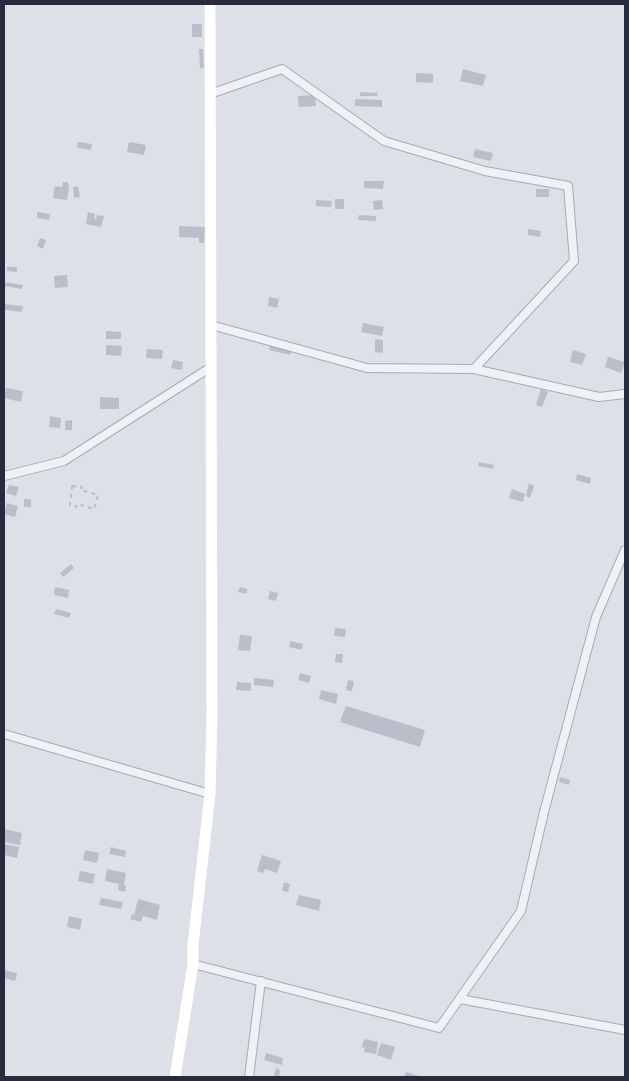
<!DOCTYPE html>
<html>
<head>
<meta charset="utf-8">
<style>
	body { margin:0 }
	#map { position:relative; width:629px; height:1081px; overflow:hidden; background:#dde0e7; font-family:Ubuntu,sans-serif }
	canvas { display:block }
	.frame { position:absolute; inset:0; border:5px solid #272b3e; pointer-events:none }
</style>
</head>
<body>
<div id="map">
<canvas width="629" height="1081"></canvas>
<div class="frame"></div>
</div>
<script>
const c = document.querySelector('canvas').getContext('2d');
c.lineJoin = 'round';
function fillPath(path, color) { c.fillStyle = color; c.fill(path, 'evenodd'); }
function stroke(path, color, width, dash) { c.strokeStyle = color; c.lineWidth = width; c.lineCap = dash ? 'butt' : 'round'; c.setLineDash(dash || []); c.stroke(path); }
const building = new Path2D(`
	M 192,24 L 202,24 L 202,37 L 192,37 Z
	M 199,49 L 203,49 L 204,68 L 200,68 Z
	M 463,69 L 486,75 L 483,86 L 460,81 Z
	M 416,73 L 433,74 L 433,83 L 416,82 Z
	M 360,92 L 378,93 L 377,96 L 360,96 Z
	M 315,95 L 316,106 L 299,107 L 298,96 Z
	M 355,99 L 382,100 L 382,107 L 355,106 Z
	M 78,142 L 92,144 L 91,150 L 77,148 Z
	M 129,142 L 146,145 L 144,155 L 127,152 Z
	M 475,149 L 493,153 L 491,161 L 473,157 Z
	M 364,181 L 384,181 L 383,189 L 364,188 Z
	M 63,182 L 68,182 L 69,187 L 67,200 L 53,198 L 55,186 L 62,187 Z
	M 78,186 L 80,197 L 74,198 L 73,187 Z
	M 536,189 L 549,189 L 549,197 L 536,197 Z
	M 335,199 L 344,199 L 344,209 L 335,209 Z
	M 316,200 L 332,201 L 331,207 L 316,206 Z
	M 382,200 L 383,209 L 374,210 L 373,201 Z
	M 37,212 L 50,214 L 49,220 L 37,218 Z
	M 88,212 L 95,214 L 94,219 L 96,219 L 97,215 L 104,216 L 101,227 L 86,224 Z
	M 359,215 L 376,216 L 376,221 L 358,220 Z
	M 179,226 L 205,227 L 204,243 L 199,243 L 199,238 L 179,237 Z
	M 528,229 L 541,231 L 540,237 L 528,235 Z
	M 40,238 L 46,240 L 43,249 L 37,246 Z
	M 7,267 L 17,267 L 17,272 L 7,271 Z
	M 67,275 L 68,287 L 55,288 L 54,276 Z
	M 4,282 L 23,285 L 22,289 L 4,286 Z
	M 269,297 L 279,299 L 277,308 L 268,306 Z
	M 4,304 L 23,306 L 22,312 L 4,310 Z
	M 363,323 L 384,327 L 382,336 L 361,332 Z
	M 106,331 L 121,332 L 121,339 L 106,339 Z
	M 375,339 L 383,340 L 383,353 L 375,352 Z
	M 271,344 L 292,349 L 290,355 L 269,350 Z
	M 106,345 L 122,346 L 121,356 L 106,355 Z
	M 147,349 L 163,350 L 162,359 L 146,358 Z
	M 573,350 L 586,354 L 582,365 L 570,362 Z
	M 608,357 L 625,362 L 621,373 L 605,367 Z
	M 173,360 L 183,362 L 182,370 L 171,368 Z
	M 6,388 L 23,391 L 21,402 L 4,398 Z
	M 541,389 L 548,392 L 542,407 L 536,405 Z
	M 100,397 L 119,398 L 119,409 L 100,409 Z
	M 50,416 L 61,418 L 60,428 L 49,427 Z
	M 72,420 L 72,430 L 65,430 L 65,421 Z
	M 479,462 L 494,465 L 493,469 L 478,466 Z
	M 577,474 L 591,478 L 590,484 L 576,480 Z
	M 529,483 L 534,486 L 530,498 L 526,496 Z
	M 9,485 L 19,487 L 16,496 L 6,493 Z
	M 512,489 L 525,494 L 523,502 L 509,498 Z
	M 24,499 L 31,499 L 31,507 L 24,507 Z
	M 7,503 L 18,506 L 15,517 L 4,514 Z
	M 71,564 L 74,568 L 63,577 L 60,573 Z
	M 55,587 L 69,590 L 68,598 L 54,595 Z
	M 240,587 L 247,589 L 247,594 L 238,592 Z
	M 270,591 L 278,593 L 276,601 L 268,599 Z
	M 56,609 L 71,613 L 69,618 L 54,614 Z
	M 335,628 L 346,629 L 345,637 L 334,636 Z
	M 240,635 L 252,636 L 250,651 L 238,650 Z
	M 290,641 L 303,644 L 302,650 L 289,647 Z
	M 336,654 L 343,654 L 342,663 L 335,662 Z
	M 300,673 L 311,676 L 309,683 L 298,680 Z
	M 254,678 L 274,680 L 273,687 L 254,685 Z
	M 348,680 L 354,681 L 352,691 L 346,690 Z
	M 237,682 L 251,683 L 251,691 L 236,690 Z
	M 321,690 L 338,694 L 336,704 L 319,699 Z
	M 346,706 L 425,730 L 420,747 L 340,722 Z
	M 560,777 L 570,780 L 569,785 L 559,782 Z
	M 4,829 L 22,833 L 20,845 L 4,842 Z
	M 4,844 L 19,847 L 17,858 L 4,855 Z
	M 111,847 L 126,851 L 125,857 L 109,854 Z
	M 85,850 L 99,853 L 97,863 L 83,860 Z
	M 262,855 L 281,861 L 277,873 L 265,869 L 263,873 L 257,871 Z
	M 107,869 L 126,873 L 124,885 L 126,886 L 125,892 L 118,890 L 119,884 L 105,881 Z
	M 80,871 L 95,874 L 93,884 L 78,881 Z
	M 284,882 L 290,884 L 288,892 L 282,891 Z
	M 299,895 L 321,900 L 319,911 L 296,905 Z
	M 101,898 L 123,902 L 121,909 L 99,905 Z
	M 138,899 L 160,905 L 157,920 L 143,916 L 141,922 L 130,919 L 132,914 L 134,915 Z
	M 69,916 L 82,919 L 80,930 L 67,927 Z
	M 4,970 L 17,973 L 15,981 L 4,978 Z
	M 364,1039 L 378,1042 L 376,1054 L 364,1052 L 365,1048 L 362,1047 Z
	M 381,1043 L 395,1047 L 391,1060 L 377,1055 Z
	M 266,1053 L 283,1058 L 282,1065 L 264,1060 Z
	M 276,1068 L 280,1070 L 279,1077 L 274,1076 Z
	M 406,1072 L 422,1077 L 404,1077 Z`);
const path = new Path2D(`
	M 72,486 L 82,487 L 81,490 L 98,495 L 94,509 L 77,504 L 76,507 L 70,505 Z`);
const minor = new Path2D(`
	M 210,94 L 282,69 L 384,141 L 485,171 L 568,186 L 574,261 L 474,369 L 367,368 L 211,325
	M 474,369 L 599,397 L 625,394
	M 4,476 L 64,461 L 211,367
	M 4,734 L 210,794
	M 193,964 L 439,1028 L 521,911 L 544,812 L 596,617 L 625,550
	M 460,999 L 625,1030
	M 249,1077 L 261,981`);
const secondary = new Path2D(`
	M 175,1077 L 193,964 L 193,945 L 210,794 L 212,715 L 210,4`);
fillPath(building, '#babeca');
stroke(minor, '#a6aab4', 10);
stroke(path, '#bcbec6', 2, [4, 4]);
stroke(minor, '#f0f1f6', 8);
stroke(secondary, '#fff', 11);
</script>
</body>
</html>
